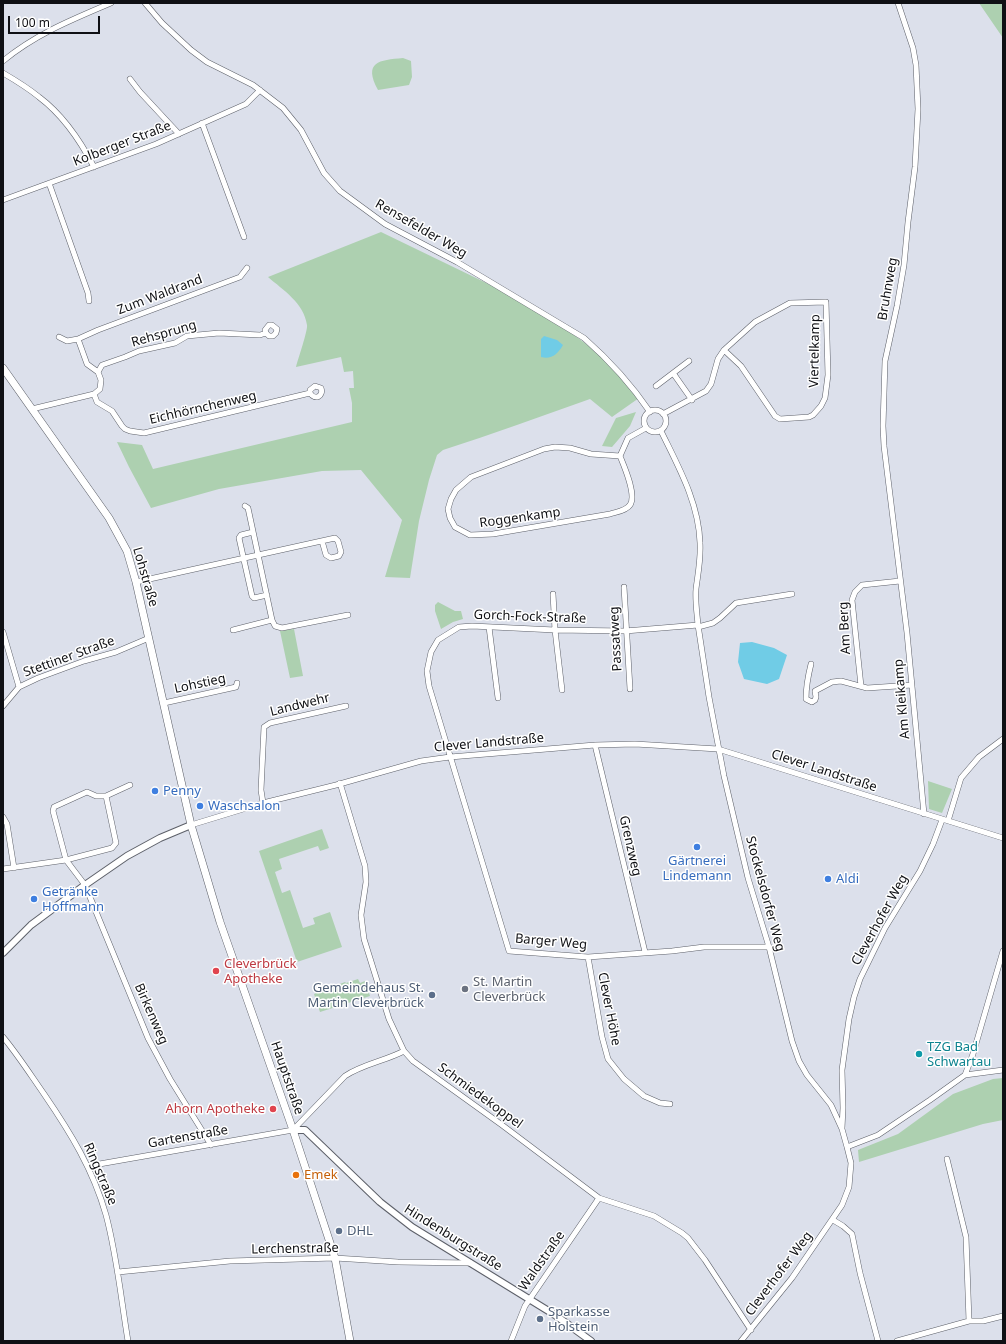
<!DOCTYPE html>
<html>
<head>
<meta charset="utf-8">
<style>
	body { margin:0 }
	#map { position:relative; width:1006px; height:1344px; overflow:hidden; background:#dce0eb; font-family:"Noto Sans",sans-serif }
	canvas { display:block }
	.frame { position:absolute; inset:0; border:4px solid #0f1014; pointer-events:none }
	.scale { position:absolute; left:8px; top:16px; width:92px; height:18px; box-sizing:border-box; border:2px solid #0f1014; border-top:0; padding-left:5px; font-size:12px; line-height:14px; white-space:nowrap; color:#0f1014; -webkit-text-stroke:3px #fff; paint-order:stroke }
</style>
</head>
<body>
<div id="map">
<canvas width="1006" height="1344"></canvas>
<div class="frame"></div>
<div class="scale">100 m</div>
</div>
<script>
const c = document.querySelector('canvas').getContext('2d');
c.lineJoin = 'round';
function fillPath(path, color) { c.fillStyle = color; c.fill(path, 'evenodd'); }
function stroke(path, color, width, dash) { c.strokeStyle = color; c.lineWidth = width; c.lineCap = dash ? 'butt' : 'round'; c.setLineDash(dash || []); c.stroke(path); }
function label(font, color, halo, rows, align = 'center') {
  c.font = font + ' "Noto Sans",sans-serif'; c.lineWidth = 3; c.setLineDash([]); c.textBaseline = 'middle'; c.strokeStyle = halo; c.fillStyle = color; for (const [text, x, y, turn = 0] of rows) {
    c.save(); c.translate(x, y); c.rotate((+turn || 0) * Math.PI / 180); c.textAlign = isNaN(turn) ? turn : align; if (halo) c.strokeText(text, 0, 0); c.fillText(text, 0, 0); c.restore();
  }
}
const green = new Path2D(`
	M 979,3 L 1003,3 L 1003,38 Z
	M 403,58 L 411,61 L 412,77 L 409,85 L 378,90 C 363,62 379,60 403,58 Z
	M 381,232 L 536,307 L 608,360 L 639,398 L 612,417 L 590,399 C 541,416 493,434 443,450 L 437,455 L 429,480 L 419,521 L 410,578 L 385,577 L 402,520 L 361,470 L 322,471 L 219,489 L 151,508 L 129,467 L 117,442 L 142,445 L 153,469 L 352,422 L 352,403 L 349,388 L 354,388 L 353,371 L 344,372 L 341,357 L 296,367 C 298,359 308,330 307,325 C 304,303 283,290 268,277 Z
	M 636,412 L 630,426 L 612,447 L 602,446 L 616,418 Z
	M 438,602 L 455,611 L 461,611 L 463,619 L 453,622 L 441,629 L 435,611 L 435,605 Z
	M 294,629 L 303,676 L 290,678 L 280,631 Z
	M 928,781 L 952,789 L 942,813 L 929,809 Z
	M 322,829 L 329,848 L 320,851 L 318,846 L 279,859 L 282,869 L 275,872 L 282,893 L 290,890 L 303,928 L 315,924 L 313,918 L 330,912 L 342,947 L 297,962 L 259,851 Z
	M 358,979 L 360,983 L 365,981 L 370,996 L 320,1012 L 314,994 L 345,982 L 346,983 Z
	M 1003,1078 L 1003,1120 L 983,1124 L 859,1162 L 858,1150 L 898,1134 L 953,1094 L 993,1079 Z`);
const water = new Path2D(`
	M 544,336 L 557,340 L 563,345 C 558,354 551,360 541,357 L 541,339 Z
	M 752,642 L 774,648 L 787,655 L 779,679 L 767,684 L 744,679 L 738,662 L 740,643 Z`);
const stream = new Path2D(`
	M 1002,3 L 1003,4`);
const minor = new Path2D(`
	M 145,3 L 162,23 L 191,50 L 207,62 L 253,85 L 283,108 L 301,130 L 324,173 L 340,191 L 385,224 L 457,262 L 584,338 C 609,360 631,384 650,412
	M 898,3 L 913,48 L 916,65 L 918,109 L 915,167 L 908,222 L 904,265 L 897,306 L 885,361 L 883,426 L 884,446 L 907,633 L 924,814
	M 3,61 C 36,34 71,20 111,3
	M 3,73 C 15,80 28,88 39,97 C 63,115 80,140 94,167
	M 130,79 L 140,92 L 179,134
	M 202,123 L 244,237
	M 49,183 L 88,293 L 89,301
	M 3,200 L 156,144 L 246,104 L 260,90
	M 78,339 L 98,330 L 240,277 L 247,268
	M 98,372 L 102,365 L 125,357 L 139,351 L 175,343 L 187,336 L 219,333 L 260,335 L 266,333 L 269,336 L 273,336 L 276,333 L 277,329 L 272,325 L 269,325 L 265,330 L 266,333
	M 673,373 L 692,400
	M 656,386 L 689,361
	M 94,394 L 97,402 L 112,411 L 122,426 L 125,429 L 130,431 L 144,433 L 310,393 C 315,401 324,396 321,388 L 315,386 L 310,390 L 310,393
	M 32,409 L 94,394 L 100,389 L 101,380 L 98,372 L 87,364 L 78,339 L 67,341 L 59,337
	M644 421a11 11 0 1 1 22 0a11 11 0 1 1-22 0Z
	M 663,414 L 706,391 L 711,384 L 718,359 L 724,350 L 755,322 L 790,303 L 826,302 L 828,375 L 825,398 L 821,406 L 813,415 L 809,417 L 780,419 L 775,416 L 741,366 L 724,350
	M 661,431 C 678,466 699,503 700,543 C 701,559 698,573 696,589 C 695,601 697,613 698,625 L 709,697 L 724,776 L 748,878 L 769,947 L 792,1041 L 799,1061 L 807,1075 L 831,1105 L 842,1129 L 847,1147 L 851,1163 L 849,1187 L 842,1205 L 792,1278 L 741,1341
	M 620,456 C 624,466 637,495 630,505 C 626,511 616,512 610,514 L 493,534 L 470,535 L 455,527 L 450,518 L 448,509 L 451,499 L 456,490 L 471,477 L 544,449 L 555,447 L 570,448 L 591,454 L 620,456 L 628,438 L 646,428
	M 245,506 L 248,508 L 272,620 L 275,626 L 282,628 L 348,615
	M 253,532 L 241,535 L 239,538 L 252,596 L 254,598 L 267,595
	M 136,582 L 335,538 L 338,541 L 341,552 L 339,556 L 331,558 L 326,555 L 322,541
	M 624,587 L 630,689
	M 553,594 L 555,630 L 562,690
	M 698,625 L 625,631 L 555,630 L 472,626 L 459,627 L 438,640 L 431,652 L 427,671 L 429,686 L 509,951 L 588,957 L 672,951 L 704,947 L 769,947
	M 489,627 L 498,698
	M 698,627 L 713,623 L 720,618 L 736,603 L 792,594
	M 233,630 L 272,620
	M 3,632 L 19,687
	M 811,664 C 808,676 806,687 806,699 L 812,702 L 815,700 L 816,697 L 815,691 L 832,682 L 841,681 L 867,688 L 912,685
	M 861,686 L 852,600 L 855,592 L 862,585 L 900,581
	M 164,703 L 236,687 L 237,683
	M 3,706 L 19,687 L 38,678 L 84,661 L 116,652 L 149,638
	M 595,745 L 645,952
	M 340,783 L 365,866 L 366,882 L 361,915 L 364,939 L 389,1019 L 404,1051 L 413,1061 L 502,1125 L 599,1198 L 654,1216 L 682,1233 L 688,1238 L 705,1260 L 751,1330
	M 106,796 L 96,796 L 87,792 L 54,807 L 53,811 L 66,860 L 112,848 L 116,843 L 106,796 L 130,785
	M 263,803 L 261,790 L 264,727 L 270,723 L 346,706
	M 3,817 L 7,824 L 14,868
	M 948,821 L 961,778 L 979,757 L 1003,739
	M 191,825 L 263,803 L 336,785 L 421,761 L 450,757 L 595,745 L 635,744 L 718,749 L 1003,838
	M 3,869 L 66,860 L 85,885 L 148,1038 L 170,1079 L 211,1145
	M 588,957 L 602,1037 L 608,1059 L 624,1079 L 644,1096 L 660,1103 L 670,1104
	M 3,1037 C 18,1055 30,1074 44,1094 C 70,1132 93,1169 106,1215 C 117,1256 121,1299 128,1341
	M 965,1075 L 973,1054 L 1003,951
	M 842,1128 L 843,1108 L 842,1070 L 849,1019 L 854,997 L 860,979 L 885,928 L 920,871 L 933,844 L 942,820
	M 847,1147 L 878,1135 L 930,1100 L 965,1075 L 1003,1070
	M 947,1159 L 966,1237 L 969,1321
	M 88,1166 L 293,1130 L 345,1076 C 363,1064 385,1061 404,1051
	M 833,1220 L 843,1226 L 852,1234 L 860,1273 L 878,1341
	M 118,1272 L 230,1261 L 335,1258 L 398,1262 L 471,1263
	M 511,1341 L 525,1306 L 599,1198
	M 897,1341 L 969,1321 L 983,1321 L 1003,1316`);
const tertiary = new Path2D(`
	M 3,953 L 31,925 L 85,885 L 127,856 L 160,838 L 191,825
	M 293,1130 L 305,1130 L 380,1202 L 412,1227 L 555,1315 L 591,1341`);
const secondary = new Path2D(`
	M 3,368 L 109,518 L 127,551 L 136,582 L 191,825 L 203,865 L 220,922 L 293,1130 L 335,1258 L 350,1341`);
const markers = [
	[155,791,4,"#3f7fe0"],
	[200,806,4,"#3f7fe0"],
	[697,847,4,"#3f7fe0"],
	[828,879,4,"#3f7fe0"],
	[34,899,4,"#3f7fe0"],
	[216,971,4,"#e0444e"],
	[465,989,4,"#6b7280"],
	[432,995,4,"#5c6f8a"],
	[919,1054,4,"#0f9aa8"],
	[273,1109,4,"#e0444e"],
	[296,1175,4,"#e8710a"],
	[339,1231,4,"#5c6f8a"],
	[540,1319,4,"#5c6f8a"]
];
const streetNames = [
	["Kolberger Straße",122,144,-21],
	["Rensefelder Weg",421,229,30],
	["Bruhnweg",888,289,-80],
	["Zum Waldrand",160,295,-21],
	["Rehsprung",164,334,-16],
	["Viertelkamp",815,351,-89],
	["Eichhörnchenweg",203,408,-13],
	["Roggenkamp",520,518,-8],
	["Lohstraße",145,577,74],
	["Gorch-Fock-Straße",530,617,2],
	["Am Berg",845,628,-93],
	["Passatweg",616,639,-93],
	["Stettiner Straße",69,657,-20],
	["Lohstieg",200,684,-12],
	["Am Kleikamp",902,699,-95],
	["Landwehr",300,705,-14],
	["Clever Landstraße",489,743,-5],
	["Clever Landstraße",824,771,18],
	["Grenzweg",630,846,77],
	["Stockelsdorfer Weg",765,894,75],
	["Cleverhofer Weg",880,920,-61],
	["Barger Weg",551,942,5],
	["Clever Höhe",609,1009,79],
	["Birkenweg",151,1014,66],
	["Hauptstraße",287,1078,71],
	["Schmiedekoppel",480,1096,36],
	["Gartenstraße",188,1137,-10],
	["Ringstraße",100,1174,67],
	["Hindenburgstraße",453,1238,32],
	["Lerchenstraße",295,1249,-1],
	["Waldstraße",542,1261,-55],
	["Cleverhofer Weg",779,1274,-53]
];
const shopNames = [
	["Penny",163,791],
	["Waschsalon",208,806],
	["Gärtnerei",697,861,"center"],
	["Lindemann",697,876,"center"],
	["Aldi",836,879],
	["Getränke",42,892],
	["Hoffmann",42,907]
];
const healthNames = [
	["Cleverbrück",224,964],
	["Apotheke",224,979],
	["Ahorn Apotheke",265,1109,"right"]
];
const worshipNames = [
	["St. Martin",473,982],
	["Cleverbrück",473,997]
];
const serviceNames = [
	["Gemeindehaus St.",424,988,"right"],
	["Martin Cleverbrück",424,1003,"right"],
	["DHL",347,1231],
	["Sparkasse",548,1312],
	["Holstein",548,1327]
];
const cultureNames = [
	["TZG Bad",927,1047],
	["Schwartau",927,1062]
];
const foodNames = [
	["Emek",304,1175]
];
fillPath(green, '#add0b0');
fillPath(water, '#70cce6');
stroke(stream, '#70cce6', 2);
stroke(minor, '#5d6069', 6);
stroke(tertiary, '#5d6069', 8);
stroke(secondary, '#5d6069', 8);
stroke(minor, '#fff', 5);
stroke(tertiary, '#fff', 6);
stroke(secondary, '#fff', 7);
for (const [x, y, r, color] of markers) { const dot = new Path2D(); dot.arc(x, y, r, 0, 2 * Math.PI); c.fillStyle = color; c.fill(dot); stroke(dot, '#fff', 1.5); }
label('13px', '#0f1014', '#fff', streetNames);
label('13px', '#366cbe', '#fff', shopNames, 'left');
label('13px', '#be3a42', '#fff', healthNames, 'left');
label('13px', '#5b616d', '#fff', worshipNames, 'left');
label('13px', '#4e5e75', '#fff', serviceNames, 'left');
label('13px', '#0d838f', '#fff', cultureNames, 'left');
label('13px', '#c56008', '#fff', foodNames, 'left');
</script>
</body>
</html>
